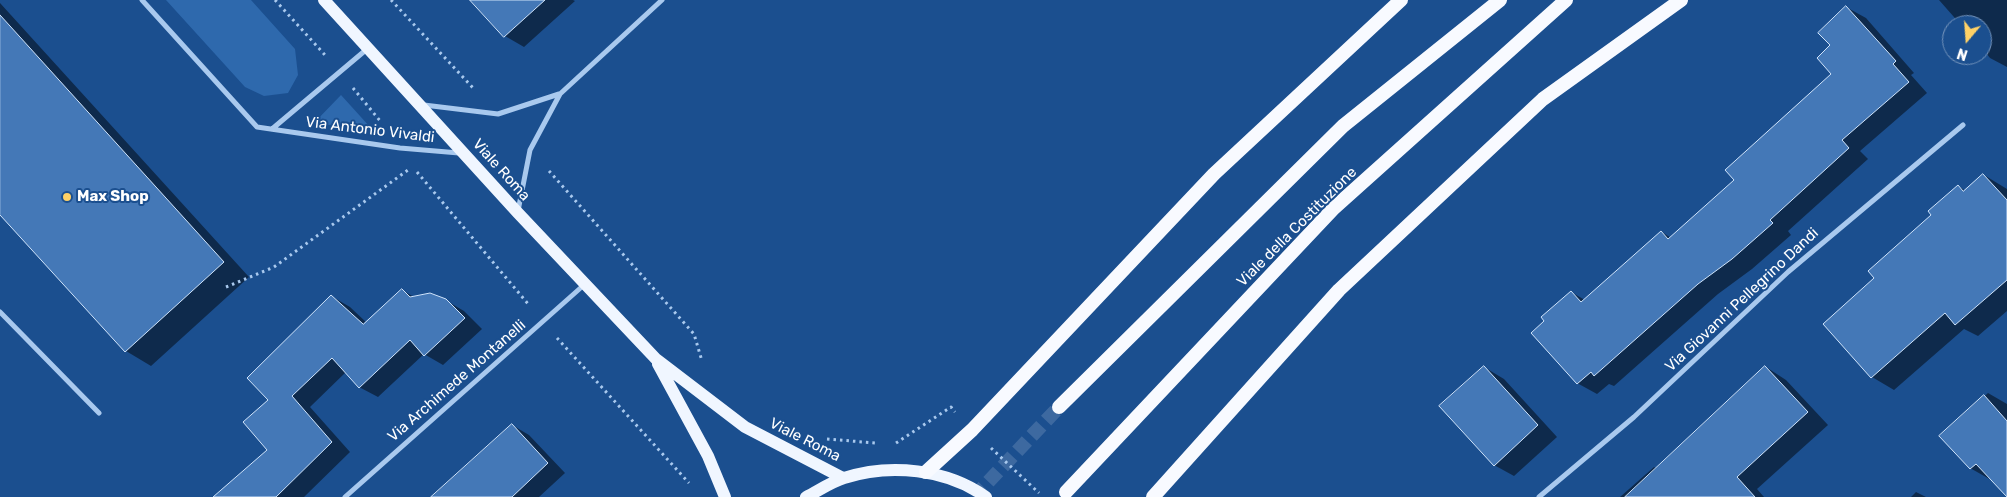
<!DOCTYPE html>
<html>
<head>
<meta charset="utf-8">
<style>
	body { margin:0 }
	#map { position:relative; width:2007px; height:497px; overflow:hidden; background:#1b4f8f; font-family:Rubik,sans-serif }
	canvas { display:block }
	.north { position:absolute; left:1942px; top:15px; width:50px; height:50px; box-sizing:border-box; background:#1b4f8f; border:1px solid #7695bc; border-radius:50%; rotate:198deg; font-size:14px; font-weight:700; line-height:20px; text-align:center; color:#fff }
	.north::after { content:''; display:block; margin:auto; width:18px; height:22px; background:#ffd166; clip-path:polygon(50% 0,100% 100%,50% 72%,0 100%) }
</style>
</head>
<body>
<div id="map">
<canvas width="2007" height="497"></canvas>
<div class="north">N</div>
</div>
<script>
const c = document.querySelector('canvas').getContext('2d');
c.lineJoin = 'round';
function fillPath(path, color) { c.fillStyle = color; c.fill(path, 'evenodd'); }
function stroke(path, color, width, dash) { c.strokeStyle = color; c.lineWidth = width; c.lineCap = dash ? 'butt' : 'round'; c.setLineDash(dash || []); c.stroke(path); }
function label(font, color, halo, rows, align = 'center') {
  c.font = font + ' Rubik,sans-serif'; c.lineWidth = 4; c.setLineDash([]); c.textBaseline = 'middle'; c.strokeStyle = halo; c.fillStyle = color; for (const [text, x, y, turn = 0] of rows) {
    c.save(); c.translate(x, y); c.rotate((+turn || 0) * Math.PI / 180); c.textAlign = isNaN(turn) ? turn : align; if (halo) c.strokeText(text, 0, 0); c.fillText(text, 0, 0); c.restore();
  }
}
const green = new Path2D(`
	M 166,0 L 251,0 L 295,49 L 298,75 L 288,93 L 264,96 L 245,87 Z
	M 341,95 L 370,127 L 313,124 Z`);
const shadow = new Path2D(`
	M 472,0 L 573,0 L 575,1 L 524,47 L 505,36 Z
	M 1939,0 L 2007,0 L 2007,67 L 1990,58 L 1982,48 L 1982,25 L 1961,25 Z
	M 0,3 L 249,277 L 151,366 L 126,351 L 0,213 Z
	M 1846,7 L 1866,18 L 1914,73 L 1911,75 L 1927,93 L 1860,151 L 1868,159 L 1788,231 L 1791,235 L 1752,269 L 1718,294 L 1614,386 L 1609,384 L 1597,394 L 1577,383 L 1546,321 L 1571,292 L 1585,300 L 1662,232 L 1671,238 L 1736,180 L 1832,74 L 1832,46 Z
	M 1984,175 L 2007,189 L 2007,311 L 1978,336 L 1964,329 L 1894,390 L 1872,377 L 1824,324 L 1875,278 L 1958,186 L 1966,191 Z
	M 402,290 L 414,297 L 445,300 L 464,311 L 482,329 L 443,365 L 424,354 L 378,397 L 359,387 L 346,372 L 310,407 L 350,452 L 304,497 L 215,497 L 268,450 L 270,400 L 331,296 L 350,307 L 367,323 Z
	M 1484,367 L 1504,379 L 1557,437 L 1514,476 L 1494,465 Z
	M 1766,367 L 1786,380 L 1828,425 L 1757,489 L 1764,497 L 1620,497 L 1654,467 L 1657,469 Z
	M 1988,393 L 2007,404 L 2007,496 L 1993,481 L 1970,468 L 1941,436 Z
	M 512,425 L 529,435 L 565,473 L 539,497 L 431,497 Z
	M 1916,492 L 1926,497 L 1911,497 Z`);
const building = new Path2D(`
	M 470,0 L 545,0 L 504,37 Z
	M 1846,6 L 1896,61 L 1893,64 L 1909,82 L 1842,140 L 1849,148 L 1770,220 L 1773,223 L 1732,259 L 1698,284 L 1594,376 L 1591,372 L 1577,384 L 1531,333 L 1544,321 L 1541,317 L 1571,291 L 1581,302 L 1661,231 L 1668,239 L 1734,180 L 1725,170 L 1831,74 L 1817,58 L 1830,45 L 1818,33 Z
	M 0,15 L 224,262 L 125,352 L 0,215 Z
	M 1983,174 L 2007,200 L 2007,280 L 1955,325 L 1945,313 L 1871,378 L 1823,324 L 1874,278 L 1868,271 L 1931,215 L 1928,211 L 1958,185 L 1963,191 Z
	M 402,289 L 410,297 L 430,293 L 446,299 L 465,318 L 424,356 L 410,340 L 359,388 L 332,358 L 292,396 L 332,442 L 276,497 L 213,497 L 267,450 L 243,422 L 268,400 L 247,378 L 331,295 L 363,324 Z
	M 1484,366 L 1538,425 L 1494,466 L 1439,406 Z
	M 1765,366 L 1808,412 L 1737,477 L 1755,497 L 1625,497 Z
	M 1984,395 L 2007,421 L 2007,497 L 1976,464 L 1970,469 L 1939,436 Z
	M 512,424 L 548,463 L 512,497 L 431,497 Z`);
const trunkTunnel = new Path2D(`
	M 974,497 L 1059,407`);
const path = new Path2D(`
	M 275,0 L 325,55
	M 391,0 L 474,89
	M 353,88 L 381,122
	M 549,171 L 694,334 L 702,361
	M 417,172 L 529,305
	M 226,287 L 274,267 L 408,170
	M 557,338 L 689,483
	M 827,439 L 875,443
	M 896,443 L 951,407 L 955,412
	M 991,448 L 1039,493`);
const minor = new Path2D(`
	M 142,0 L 257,127 L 400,148 L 459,153
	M 424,105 L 498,114 L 559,94
	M 272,129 L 367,49
	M 518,211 L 530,150 L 560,94 L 662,0
	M 0,312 L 99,413
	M 345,497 L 585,284
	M 1539,497 L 1634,417 L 1788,272 L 1963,125`);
const primary = new Path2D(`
	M 324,0 L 518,213 L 656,359 L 745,427 L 843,478
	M 658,364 L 708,456 L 725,497
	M 806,497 C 818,491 831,482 844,478 C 890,463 947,469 986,497`);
const trunk = new Path2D(`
	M 1059,407 L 1343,126 L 1500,0
	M 926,472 L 972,430 L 1214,174 L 1401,0
	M 1066,492 L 1334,208 L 1566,0
	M 1153,497 L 1339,290 L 1543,99 L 1681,0`);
const markers = [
	[67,197,5,"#ffd166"]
];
const streetNames = [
	["Via Antonio Vivaldi",370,130,7],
	["Viale Roma",501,170,48],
	["Viale della Costituzione",1297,227,-45],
	["Via Giovanni Pellegrino Dandi",1742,300,-43],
	["Via Archimede Montanelli",457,381,-41],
	["Viale Roma",805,440,27]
];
const poiNames = [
	["Max Shop",77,197]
];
fillPath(green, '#2e69ad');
fillPath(shadow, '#0007');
fillPath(building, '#4478b7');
stroke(building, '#cfe3fa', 1);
stroke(trunkTunnel, '#3d69a0', 14, [14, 7]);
stroke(path, '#a9c9ee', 3, [2.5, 4]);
stroke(minor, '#a9c9ee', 5);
stroke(primary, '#f0f6ff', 12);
stroke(trunk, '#f8faff', 14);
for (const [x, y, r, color] of markers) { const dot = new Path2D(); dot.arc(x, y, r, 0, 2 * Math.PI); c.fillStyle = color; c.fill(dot); stroke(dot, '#1b4f8f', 2); }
label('15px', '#fff', '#1b4f8f', streetNames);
label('bold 15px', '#fff', '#1b4f8f', poiNames, 'left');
</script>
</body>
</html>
